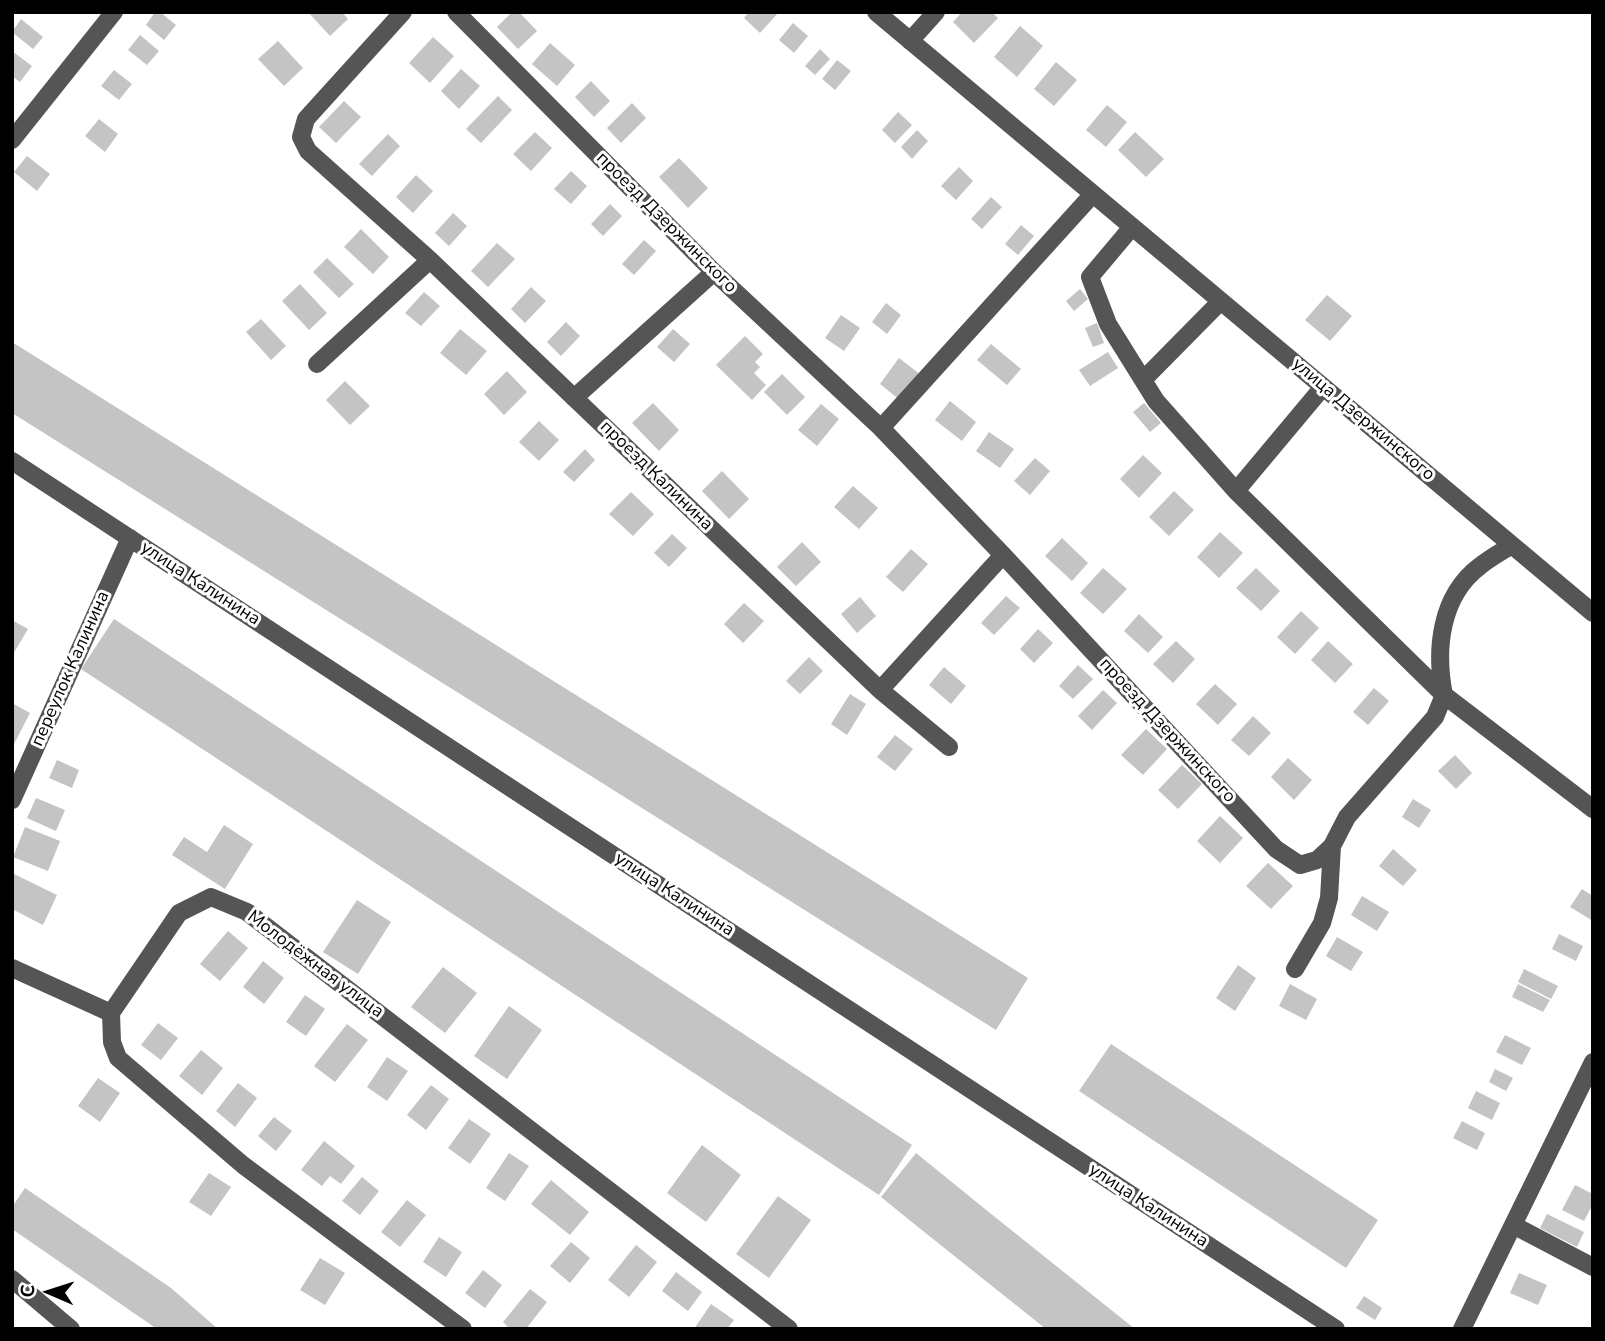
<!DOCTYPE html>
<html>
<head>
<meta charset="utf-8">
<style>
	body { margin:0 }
	#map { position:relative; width:1605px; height:1341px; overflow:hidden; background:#fff; font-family:"Nunito Sans",sans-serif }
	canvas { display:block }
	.frame { position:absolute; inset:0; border:14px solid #000; pointer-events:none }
	.north { position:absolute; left:14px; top:1257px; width:70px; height:70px; -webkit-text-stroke:5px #fff; paint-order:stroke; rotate:273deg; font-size:19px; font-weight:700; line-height:28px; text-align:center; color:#000 }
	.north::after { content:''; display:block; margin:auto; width:24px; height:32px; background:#000; clip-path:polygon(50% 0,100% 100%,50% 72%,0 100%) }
</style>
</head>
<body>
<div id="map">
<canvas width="1605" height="1341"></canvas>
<div class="frame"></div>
<div class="north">С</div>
</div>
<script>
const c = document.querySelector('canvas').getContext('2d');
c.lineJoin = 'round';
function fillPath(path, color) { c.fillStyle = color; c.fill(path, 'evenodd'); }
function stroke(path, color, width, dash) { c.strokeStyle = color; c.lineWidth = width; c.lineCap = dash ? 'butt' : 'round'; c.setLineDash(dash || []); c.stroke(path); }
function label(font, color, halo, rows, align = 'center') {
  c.font = font + ' "Nunito Sans",sans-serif'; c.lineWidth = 6; c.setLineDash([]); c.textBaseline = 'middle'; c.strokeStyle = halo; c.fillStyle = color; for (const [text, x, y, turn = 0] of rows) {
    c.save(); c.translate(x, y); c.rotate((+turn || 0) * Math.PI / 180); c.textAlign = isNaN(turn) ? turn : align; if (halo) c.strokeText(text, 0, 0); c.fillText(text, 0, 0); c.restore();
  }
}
const building = new Path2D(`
	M 155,12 L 160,12 L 176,25 L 164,40 L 146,25 Z
	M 308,12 L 342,12 L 348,19 L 330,36 Z
	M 512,12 L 519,12 L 537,31 L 518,49 L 497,27 Z
	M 749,12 L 777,12 L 778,13 L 760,33 L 744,18 Z
	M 962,12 L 992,12 L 998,18 L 974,43 L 953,22 Z
	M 21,19 L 43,37 L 33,49 L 12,32 Z
	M 793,23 L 808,36 L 794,53 L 779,40 Z
	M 1020,26 L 1043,46 L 1017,77 L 994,57 Z
	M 140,35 L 159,51 L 147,65 L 128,50 Z
	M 433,37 L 454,56 L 430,83 L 409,63 Z
	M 278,41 L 303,68 L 284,86 L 258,59 Z
	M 550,43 L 575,65 L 557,86 L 532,64 Z
	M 820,49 L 830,59 L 815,75 L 805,66 Z
	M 12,51 L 32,66 L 20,82 L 12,76 Z
	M 837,60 L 851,71 L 835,90 L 822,79 Z
	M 1056,62 L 1077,80 L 1054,106 L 1034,89 Z
	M 461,69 L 480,86 L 459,109 L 441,91 Z
	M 114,70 L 132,84 L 119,100 L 101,86 Z
	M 591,81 L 610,101 L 594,117 L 575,97 Z
	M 498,96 L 512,110 L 481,143 L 466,129 Z
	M 344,101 L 361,117 L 336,143 L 319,127 Z
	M 632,103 L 646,118 L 621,143 L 607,128 Z
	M 1107,105 L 1127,122 L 1106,147 L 1086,130 Z
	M 898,112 L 912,125 L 895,143 L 882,130 Z
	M 99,119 L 118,134 L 105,152 L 85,136 Z
	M 917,130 L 928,141 L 912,159 L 901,147 Z
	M 535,132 L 552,148 L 531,171 L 513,154 Z
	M 1135,132 L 1164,159 L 1146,177 L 1118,150 Z
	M 388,134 L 400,146 L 372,176 L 359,164 Z
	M 27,156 L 50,174 L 37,191 L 14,172 Z
	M 679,158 L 708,188 L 688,208 L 659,177 Z
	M 959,167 L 973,181 L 956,200 L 941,186 Z
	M 571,171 L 587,186 L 571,204 L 554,189 Z
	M 416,175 L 433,191 L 413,213 L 396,197 Z
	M 991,197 L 1002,207 L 982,229 L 971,219 Z
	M 610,204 L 622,216 L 603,236 L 591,224 Z
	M 453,213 L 467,226 L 449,246 L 435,233 Z
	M 1021,225 L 1034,236 L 1018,255 L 1005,244 Z
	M 361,229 L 389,257 L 373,274 L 344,247 Z
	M 644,240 L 656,251 L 634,275 L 622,264 Z
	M 497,243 L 515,259 L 488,287 L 471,271 Z
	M 327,258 L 354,284 L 339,298 L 313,272 Z
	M 300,284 L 327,313 L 309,330 L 282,301 Z
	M 531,287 L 546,301 L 525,323 L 511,309 Z
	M 1080,289 L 1088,299 L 1074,311 L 1066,301 Z
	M 424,292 L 440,306 L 421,326 L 405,313 Z
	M 1327,295 L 1352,316 L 1330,341 L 1305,320 Z
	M 886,303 L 901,315 L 887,334 L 872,322 Z
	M 841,315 L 860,328 L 844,351 L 825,338 Z
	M 261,319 L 286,346 L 271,360 L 246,332 Z
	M 566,322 L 580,336 L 561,356 L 547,342 Z
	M 1097,323 L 1104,343 L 1093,347 L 1085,328 Z
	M 460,329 L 487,351 L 466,375 L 440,353 Z
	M 673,329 L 690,344 L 674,362 L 657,347 Z
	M 745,336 L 763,354 L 755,362 L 760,367 L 754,373 L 766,385 L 752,400 L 716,365 Z
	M 12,342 L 1028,978 L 996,1030 L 12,413 Z
	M 991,344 L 1021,369 L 1007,385 L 977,360 Z
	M 1108,352 L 1118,368 L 1090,386 L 1079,370 Z
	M 899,358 L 921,375 L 901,401 L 880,384 Z
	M 507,371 L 527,392 L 504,415 L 484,394 Z
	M 782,374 L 805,397 L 787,415 L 764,392 Z
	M 345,381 L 370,406 L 350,425 L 326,400 Z
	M 950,401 L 976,422 L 962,441 L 935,420 Z
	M 653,403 L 679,430 L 659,451 L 632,423 Z
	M 1144,403 L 1161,423 L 1150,432 L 1133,412 Z
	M 821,404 L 839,419 L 817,446 L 798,430 Z
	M 539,421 L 559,440 L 539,461 L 519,442 Z
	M 989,432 L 1014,449 L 1000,468 L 976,451 Z
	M 585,449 L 595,460 L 574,482 L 563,472 Z
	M 1143,455 L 1162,473 L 1139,498 L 1120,479 Z
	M 1035,458 L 1050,471 L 1030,495 L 1014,481 Z
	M 722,471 L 749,499 L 729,519 L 702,491 Z
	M 853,486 L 878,508 L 859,529 L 834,507 Z
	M 1174,491 L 1194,510 L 1169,536 L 1149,517 Z
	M 631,492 L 654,514 L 633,536 L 609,514 Z
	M 1220,532 L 1243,553 L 1219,578 L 1197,557 Z
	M 672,534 L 687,548 L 669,567 L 654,553 Z
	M 1062,538 L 1088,563 L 1072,581 L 1045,556 Z
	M 802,542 L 821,562 L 796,586 L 777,567 Z
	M 911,549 L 928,564 L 903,592 L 886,577 Z
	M 1103,568 L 1127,589 L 1103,614 L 1080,593 Z
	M 1256,568 L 1280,591 L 1261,611 L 1236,588 Z
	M 1006,596 L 1020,608 L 994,635 L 981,623 Z
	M 860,597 L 876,616 L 857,633 L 841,614 Z
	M 744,603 L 764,621 L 743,643 L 724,624 Z
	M 1301,611 L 1319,628 L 1295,654 L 1277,637 Z
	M 1139,614 L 1163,637 L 1148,653 L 1124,631 Z
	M 114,619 L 912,1145 L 879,1195 L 81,669 Z
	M 12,620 L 28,629 L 12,656 Z
	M 1038,629 L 1053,643 L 1034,663 L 1020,649 Z
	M 1176,641 L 1195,659 L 1173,683 L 1153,664 Z
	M 1328,641 L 1353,664 L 1335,683 L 1311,660 Z
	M 809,657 L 823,671 L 800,694 L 786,681 Z
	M 1078,665 L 1093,679 L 1073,699 L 1059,686 Z
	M 944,667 L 966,686 L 951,704 L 929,685 Z
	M 1215,684 L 1237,704 L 1218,725 L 1196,704 Z
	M 1374,688 L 1389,701 L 1368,725 L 1353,712 Z
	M 1103,690 L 1117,703 L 1092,730 L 1078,716 Z
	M 850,694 L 866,704 L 847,735 L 831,724 Z
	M 12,703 L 30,713 L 12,748 Z
	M 1253,716 L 1271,733 L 1249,756 L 1231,740 Z
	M 1146,729 L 1167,749 L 1143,775 L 1121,755 Z
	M 895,735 L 913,749 L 895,771 L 877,757 Z
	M 1455,755 L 1472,773 L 1456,789 L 1438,771 Z
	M 1288,758 L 1312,780 L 1294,800 L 1271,777 Z
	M 57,760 L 79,770 L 72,788 L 49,778 Z
	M 1182,765 L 1202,784 L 1178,809 L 1158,790 Z
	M 36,798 L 65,810 L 56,831 L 27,818 Z
	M 1413,799 L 1431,810 L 1419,828 L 1402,817 Z
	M 1220,816 L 1243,838 L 1220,863 L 1197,841 Z
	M 224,825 L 253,844 L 225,889 L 172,855 L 184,837 L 207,852 Z
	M 25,827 L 60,841 L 48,871 L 13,857 Z
	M 1393,849 L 1417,870 L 1403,886 L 1379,866 Z
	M 1268,863 L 1293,886 L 1271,909 L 1246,886 Z
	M 12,873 L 57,895 L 43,925 L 12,909 Z
	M 1582,889 L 1593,896 L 1593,921 L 1570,907 Z
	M 1362,896 L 1389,912 L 1377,931 L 1351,915 Z
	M 357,900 L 391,922 L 358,974 L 323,952 Z
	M 228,931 L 248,948 L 220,981 L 200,964 Z
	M 1559,934 L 1583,946 L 1576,961 L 1552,949 Z
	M 1337,937 L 1363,952 L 1351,971 L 1326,956 Z
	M 263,961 L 284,978 L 264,1004 L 243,987 Z
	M 1238,965 L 1256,978 L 1235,1011 L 1216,998 Z
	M 443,967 L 477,993 L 445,1033 L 411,1007 Z
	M 1524,969 L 1558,986 L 1551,999 L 1518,982 Z
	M 1290,984 L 1317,999 L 1306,1020 L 1279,1006 Z
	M 1518,984 L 1550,1000 L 1543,1012 L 1512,997 Z
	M 305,995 L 325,1009 L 306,1036 L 286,1022 Z
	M 509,1006 L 542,1030 L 507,1079 L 474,1056 Z
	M 158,1023 L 178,1038 L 161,1060 L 141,1045 Z
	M 347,1024 L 368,1040 L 335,1082 L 314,1066 Z
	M 1505,1035 L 1531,1048 L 1522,1065 L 1496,1052 Z
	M 1111,1044 L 1378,1220 L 1346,1268 L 1079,1091 Z
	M 201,1050 L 223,1068 L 202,1095 L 179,1076 Z
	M 387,1057 L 408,1071 L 387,1101 L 367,1087 Z
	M 1495,1069 L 1513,1078 L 1506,1091 L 1489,1082 Z
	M 98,1078 L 120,1093 L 100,1122 L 78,1106 Z
	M 238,1083 L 257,1098 L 235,1127 L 216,1111 Z
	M 431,1085 L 449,1099 L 426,1130 L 407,1115 Z
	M 1476,1091 L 1500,1103 L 1492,1120 L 1468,1108 Z
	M 274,1117 L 292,1131 L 276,1151 L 258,1136 Z
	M 469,1119 L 491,1134 L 470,1164 L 448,1148 Z
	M 1462,1121 L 1485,1133 L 1477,1150 L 1453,1138 Z
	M 324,1141 L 355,1166 L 341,1184 L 330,1176 L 322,1186 L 301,1170 Z
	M 702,1145 L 741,1175 L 706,1222 L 667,1193 Z
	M 509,1153 L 529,1166 L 505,1201 L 486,1188 Z
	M 916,1153 L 990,1213 L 1135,1329 L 1046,1329 L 918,1227 L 881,1197 Z
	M 209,1173 L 231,1187 L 211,1216 L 189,1202 Z
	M 362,1177 L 379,1191 L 360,1215 L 342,1201 Z
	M 551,1180 L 589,1212 L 570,1235 L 531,1204 Z
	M 1575,1185 L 1593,1194 L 1593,1204 L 1584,1221 L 1562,1210 Z
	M 25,1188 L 171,1288 L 218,1329 L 157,1329 L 12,1229 L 12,1207 Z
	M 778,1196 L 811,1220 L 769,1278 L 736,1254 Z
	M 407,1200 L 426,1215 L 400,1247 L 381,1232 Z
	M 1547,1214 L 1584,1232 L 1577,1247 L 1540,1228 Z
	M 439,1237 L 462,1252 L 446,1277 L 423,1262 Z
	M 571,1242 L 590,1258 L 570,1283 L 550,1266 Z
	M 636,1245 L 657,1262 L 629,1297 L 608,1280 Z
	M 320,1258 L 345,1273 L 325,1305 L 300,1290 Z
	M 483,1270 L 502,1285 L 485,1308 L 465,1293 Z
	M 676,1272 L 702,1292 L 688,1311 L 662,1291 Z
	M 1519,1273 L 1547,1285 L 1538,1305 L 1510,1293 Z
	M 530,1289 L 547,1302 L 526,1329 L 510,1329 L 503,1322 Z
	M 1364,1296 L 1382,1308 L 1375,1320 L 1356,1308 Z
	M 711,1304 L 734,1320 L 727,1329 L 694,1329 Z`);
const minor = new Path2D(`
	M 403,12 L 306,119 L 301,137 L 308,151 L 430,260 L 880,690 L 1003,555
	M 456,12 L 714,272 L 881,428 L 1003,555 L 1276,849 L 1300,865 L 1317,860 L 1332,846 L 1347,817 L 1435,717 L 1444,695 L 1593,809
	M 876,12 L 1593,613
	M 910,41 L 936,12
	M 12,140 L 114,12
	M 1132,227 L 1090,277 L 1108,324 L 1156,401 L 1236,491
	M 317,364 L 430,260
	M 1143,380 L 1221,301
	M 1323,387 L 1236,491 L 1444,695
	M 574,398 L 714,272
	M 881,428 L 1093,194
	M 12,461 L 1336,1329
	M 880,690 L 949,747
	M 1444,695 C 1435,650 1440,596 1480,566 C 1490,558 1501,552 1512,545
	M 12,800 L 130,538
	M 12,968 L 111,1013
	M 1295,969 L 1322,923 L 1329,898 L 1332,846
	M 1513,1225 L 1593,1267
	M 12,1279 L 71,1329
	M 463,1329 L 243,1165 L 118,1058 L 112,1042 L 111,1013 L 179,913 L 211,897 L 247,912 L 789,1329
	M 1462,1329 L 1593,1062`);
const streetNames = [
	["проезд Дзержинского",666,223,45],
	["улица Дзержинского",1363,420,40],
	["проезд Калинина",656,476,44],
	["улица Калинина",200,584,33],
	["переулок Калинина",71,669,-66],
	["проезд Дзержинского",1167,731,47],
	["улица Калинина",674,895,33],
	["Молодёжная улица",315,965,37],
	["улица Калинина",1148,1206,33]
];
fillPath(building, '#c4c4c4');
stroke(minor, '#555', 18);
label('18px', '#000', '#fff', streetNames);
</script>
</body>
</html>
